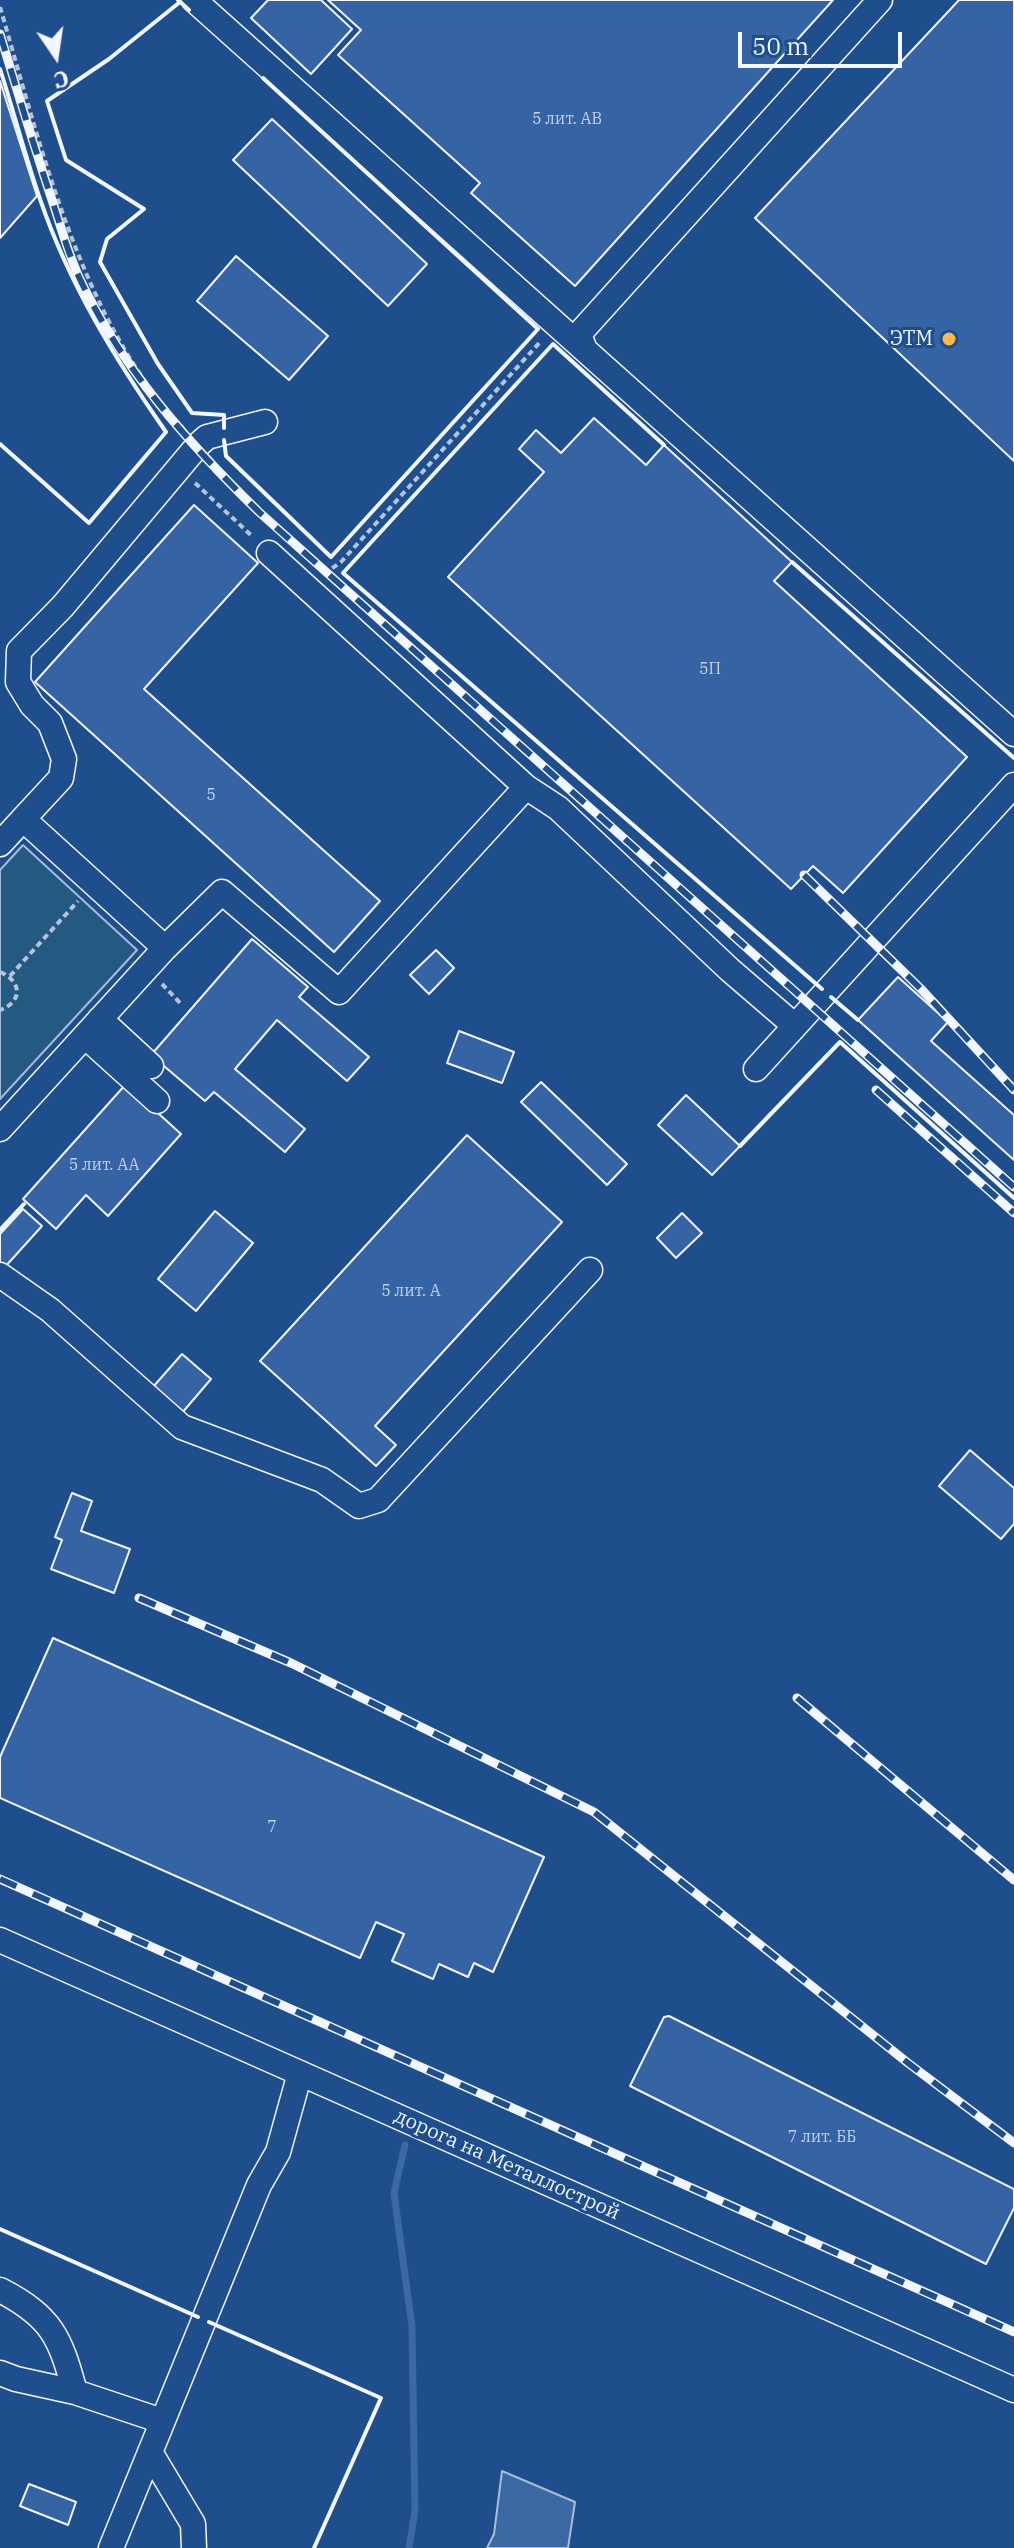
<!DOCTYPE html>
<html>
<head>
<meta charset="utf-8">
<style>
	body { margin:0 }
	#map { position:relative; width:1014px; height:2548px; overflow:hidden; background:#1f4e8c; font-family:"IBM Plex Serif",serif }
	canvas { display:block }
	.north { position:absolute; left:16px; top:16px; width:80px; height:80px; -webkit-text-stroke:6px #1f4e8c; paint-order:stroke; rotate:167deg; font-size:22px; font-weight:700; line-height:32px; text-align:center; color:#f2f6ff }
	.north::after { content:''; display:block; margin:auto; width:28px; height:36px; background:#f2f6ff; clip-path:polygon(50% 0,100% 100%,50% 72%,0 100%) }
	.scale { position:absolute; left:738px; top:32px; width:164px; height:36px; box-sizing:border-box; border:4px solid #f2f6ff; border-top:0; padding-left:10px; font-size:24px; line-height:28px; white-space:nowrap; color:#f2f6ff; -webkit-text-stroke:6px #1f4e8c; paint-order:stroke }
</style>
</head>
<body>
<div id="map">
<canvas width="1014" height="2548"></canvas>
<div class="north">С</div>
<div class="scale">50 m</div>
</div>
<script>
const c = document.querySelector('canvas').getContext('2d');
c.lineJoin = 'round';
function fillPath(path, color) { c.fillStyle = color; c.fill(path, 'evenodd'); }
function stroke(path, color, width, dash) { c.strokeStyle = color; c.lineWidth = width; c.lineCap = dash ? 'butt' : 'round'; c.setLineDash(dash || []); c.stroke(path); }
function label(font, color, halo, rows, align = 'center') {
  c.font = font + ' "IBM Plex Serif",serif'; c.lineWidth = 6; c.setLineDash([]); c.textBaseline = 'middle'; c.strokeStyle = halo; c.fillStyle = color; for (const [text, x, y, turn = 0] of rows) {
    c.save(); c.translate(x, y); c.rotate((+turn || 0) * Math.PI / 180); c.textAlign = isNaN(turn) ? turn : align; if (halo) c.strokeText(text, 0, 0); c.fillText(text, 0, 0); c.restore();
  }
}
const green = new Path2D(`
	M 23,845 L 137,950 L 0,1099 L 0,870 Z`);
const water = new Path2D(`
	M 502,2471 L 575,2502 L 568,2548 L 487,2548 L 494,2534 Z`);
const stream = new Path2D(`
	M 405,2145 L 394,2193 L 412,2327 L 415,2511 L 409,2548`);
const building = new Path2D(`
	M 268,0 L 321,0 L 352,29 L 311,74 L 251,18 Z
	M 328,0 L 833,0 L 575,286 L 471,193 L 480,183 L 338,55 L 361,30 Z
	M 959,0 L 1014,0 L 1014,461 L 755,218 Z
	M 0,81 L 37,196 L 0,238 Z
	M 272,119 L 427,264 L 388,306 L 233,160 Z
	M 236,256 L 328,336 L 289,380 L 197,301 Z
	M 594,418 L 646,465 L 664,445 L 792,562 L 774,581 L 967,757 L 843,893 L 813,866 L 791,889 L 448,577 L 544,472 L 519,449 L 536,430 L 561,453 Z
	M 194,505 L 258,563 L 144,689 L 380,901 L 334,952 L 35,682 Z
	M 252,939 L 308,987 L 299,997 L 369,1057 L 347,1081 L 277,1020 L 235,1069 L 305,1129 L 285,1152 L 214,1092 L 205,1101 L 151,1055 Z
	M 436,950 L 454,968 L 429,994 L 410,975 Z
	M 898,977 L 948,1022 L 931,1041 L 1014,1115 L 1014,1160 L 858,1020 Z
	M 459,1031 L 514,1052 L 502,1083 L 447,1063 Z
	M 541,1082 L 627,1164 L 607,1185 L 521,1102 Z
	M 126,1084 L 181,1134 L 108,1216 L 86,1195 L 56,1229 L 23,1199 Z
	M 686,1095 L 740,1146 L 712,1175 L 658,1125 Z
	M 467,1135 L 562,1222 L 375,1426 L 396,1445 L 376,1466 L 260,1361 Z
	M 23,1209 L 42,1226 L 4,1268 L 0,1264 L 0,1234 Z
	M 215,1211 L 253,1243 L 196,1311 L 158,1279 Z
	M 682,1213 L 702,1233 L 676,1258 L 657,1238 Z
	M 182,1354 L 211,1379 L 182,1413 L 153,1387 Z
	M 970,1450 L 1014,1488 L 1014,1524 L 1001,1539 L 939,1486 Z
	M 72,1493 L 92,1501 L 81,1531 L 130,1549 L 114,1593 L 51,1569 L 62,1540 L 55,1537 Z
	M 53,1638 L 544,1857 L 493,1972 L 474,1963 L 468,1977 L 439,1964 L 433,1979 L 392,1961 L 404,1934 L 376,1922 L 360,1958 L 0,1798 L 0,1757 Z
	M 669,2016 L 1014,2189 L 1014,2208 L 986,2264 L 630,2086 L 664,2017 Z
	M 29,2484 L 76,2502 L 68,2525 L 20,2506 Z`);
const path = new Path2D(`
	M 0,7 C 41,146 81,321 183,428
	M 195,483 L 253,537
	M 324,574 L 341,562 L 541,341
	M 0,972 C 22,981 23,1002 0,1010
	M 10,976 L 78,901
	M 162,984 L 182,1005`);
const minor = new Path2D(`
	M 194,0 L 1014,734
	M 585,350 L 579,334 L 880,0
	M 269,553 L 526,787
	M 23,819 L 61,778 L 64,759 L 50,723 L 32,705 L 18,682 L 19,651 L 63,606 L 199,444 L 207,437 L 265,422
	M 0,844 L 23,819 L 165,948 L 0,1129
	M 165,948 L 222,892 L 339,992 L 526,787 L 558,808 L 730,970 L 795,1026
	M 100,1019 L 151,1066
	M 85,1036 L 157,1101
	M 756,1069 L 1014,785
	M 0,1275 L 50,1310 L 182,1427 L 322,1480 L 359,1506 L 378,1500 L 590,1270
	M 0,1940 L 1014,2390
	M 0,2290 C 52,2317 60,2337 75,2392
	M 0,2373 L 16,2379 L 75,2392 L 162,2421
	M 150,2452 L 193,2524 L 194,2548
	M 111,2548 L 259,2185 L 278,2152 L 300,2073`);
const rail = new Path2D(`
	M 0,34 C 17,90 34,147 53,203 C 61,227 68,253 79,277 C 122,369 188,443 259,512 L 1014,1187
	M 804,875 L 923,991 L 1014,1090
	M 876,1090 L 1014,1213
	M 139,1598 L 291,1663 L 594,1812 L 908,2063 L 1014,2143
	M 797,1698 L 1014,1880
	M 0,1879 L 1014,2332`);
const wall = new Path2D(`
	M 178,0 L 189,10
	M 180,2 L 109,59 L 47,101 L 66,160 L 144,209 L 107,239 L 100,262 L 158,364 L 192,413 L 224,415 L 224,428
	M 0,69 C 14,112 25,156 40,199 C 69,284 115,359 166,432 L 89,523 L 0,444
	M 224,440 L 226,456 L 331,557 L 538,329 L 263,78
	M 664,445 L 553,344 L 343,573 L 822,989
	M 792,562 L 1014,758
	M 831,997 L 858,1020
	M 740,1146 L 840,1042 L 1014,1198
	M 0,1230 L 24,1204
	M 0,2229 L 198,2317
	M 209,2322 L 381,2398 L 314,2548`);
const markers = [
	[949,339,8,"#ffb74d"]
];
const numberNames = [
	["5 лит. АВ",567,119],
	["5П",710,669],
	["5",211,795],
	["5 лит. АА",104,1165],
	["5 лит. А",411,1291],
	["7",272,1827],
	["7 лит. ББ",822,2137]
];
const poiNames = [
	["ЭТМ",933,339]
];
const streetNames = [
	["дорога на Металлострой",507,2165,24]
];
fillPath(green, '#245a82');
stroke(green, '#a8bbd7', 2);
fillPath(water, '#3b69a3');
stroke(water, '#a8bbd7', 2);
stroke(stream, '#3b69a3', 7);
fillPath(building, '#3563a3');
stroke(building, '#f2f6ff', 2);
stroke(minor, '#f2f6ff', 27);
stroke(path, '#b3c4dc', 4, [6, 4]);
stroke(minor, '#1f4e8c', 24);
stroke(rail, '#f2f6ff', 9);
stroke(rail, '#1f4e8c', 6, [18]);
stroke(wall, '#f2f6ff', 4);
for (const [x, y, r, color] of markers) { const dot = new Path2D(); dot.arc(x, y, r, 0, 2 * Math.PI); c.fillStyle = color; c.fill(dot); stroke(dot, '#1f4e8c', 3); }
label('16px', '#c3d1e8', null, numberNames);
label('20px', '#f2f6ff', '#1f4e8c', poiNames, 'right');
label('20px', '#f2f6ff', '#1f4e8c', streetNames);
</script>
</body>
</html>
